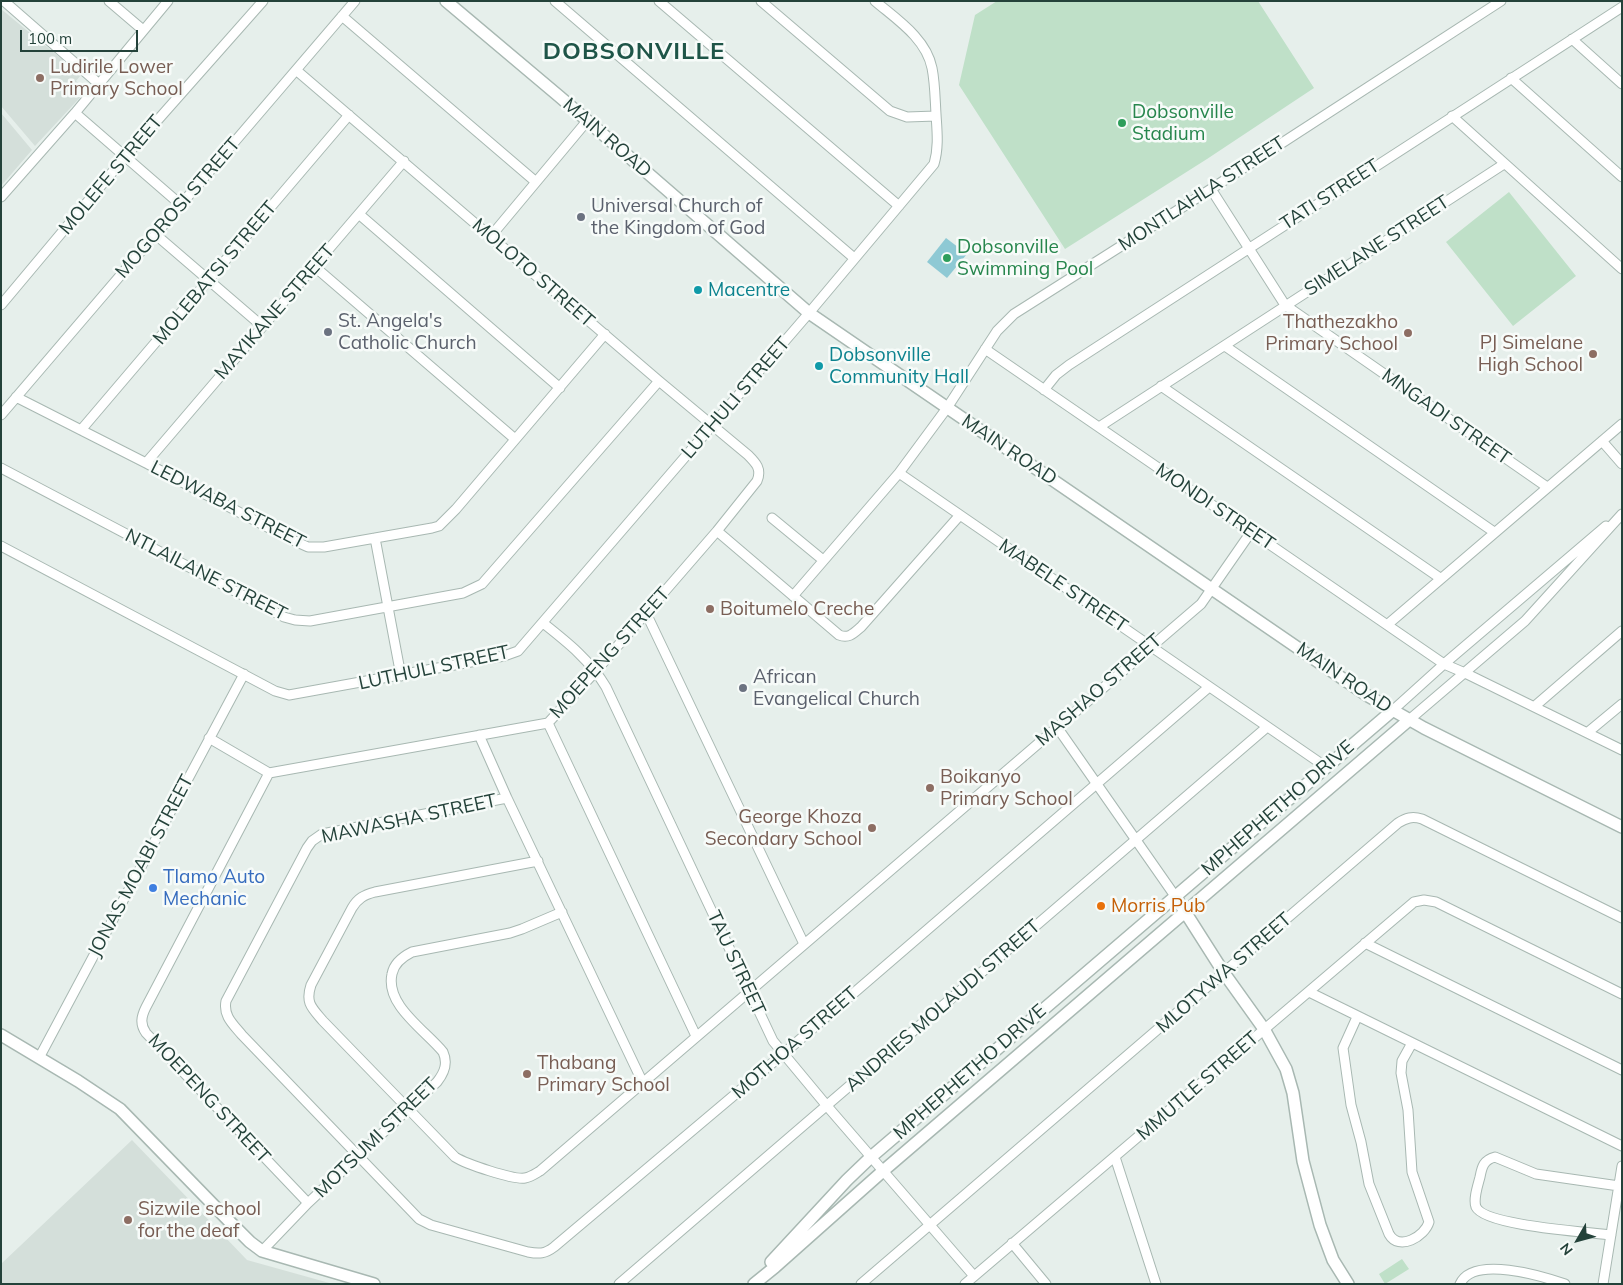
<!DOCTYPE html>
<html>
<head>
<meta charset="utf-8">
<style>
	body { margin:0 }
	#map { position:relative; width:1623px; height:1285px; overflow:hidden; background:#e6efeb; font-family:Mulish,sans-serif }
	canvas { display:block }
	.frame { position:absolute; inset:0; border:2px solid #24423a; pointer-events:none }
	.north { position:absolute; left:1553px; top:1215px; width:50px; height:50px; -webkit-text-stroke:4px #f7fbf9; paint-order:stroke; rotate:232deg; font-size:14px; font-weight:700; line-height:20px; text-align:center; color:#24423a }
	.north::after { content:''; display:block; margin:auto; width:18px; height:22px; background:#24423a; clip-path:polygon(50% 0,100% 100%,50% 72%,0 100%) }
	.scale { position:absolute; left:20px; top:30px; width:118px; height:22px; box-sizing:border-box; border:2px solid #24423a; border-top:0; padding-left:6px; font-size:15px; line-height:18px; white-space:nowrap; color:#24423a; -webkit-text-stroke:4px #f7fbf9; paint-order:stroke }
</style>
</head>
<body>
<div id="map">
<canvas width="1623" height="1285"></canvas>
<div class="frame"></div>
<div class="north">N</div>
<div class="scale">100 m</div>
</div>
<script>
const c = document.querySelector('canvas').getContext('2d');
c.lineJoin = 'round';
function fillPath(path, color) { c.fillStyle = color; c.fill(path, 'evenodd'); }
function stroke(path, color, width, dash) { c.strokeStyle = color; c.lineWidth = width; c.lineCap = dash ? 'butt' : 'round'; c.setLineDash(dash || []); c.stroke(path); }
function label(font, color, halo, rows, align = 'center') {
  c.font = font + ' Mulish,sans-serif'; c.lineWidth = 5; c.setLineDash([]); c.textBaseline = 'middle'; c.strokeStyle = halo; c.fillStyle = color; for (const [text, x, y, turn = 0] of rows) {
    c.save(); c.translate(x, y); c.rotate((+turn || 0) * Math.PI / 180); c.textAlign = isNaN(turn) ? turn : align; if (halo) c.strokeText(text, 0, 0); c.fillText(text, 0, 0); c.restore();
  }
}
const built = new Path2D(`
	M 1,9 L 81,75 L 76,81 L 87,90 L 35,146 L 1,106 Z
	M 1,113 L 32,150 L 1,186 Z
	M 132,1140 L 247,1260 L 333,1284 L 1,1284 L 1,1264 Z`);
const green = new Path2D(`
	M 997,1 L 1258,1 L 1314,88 L 1207,159 L 1065,249 L 959,85 L 975,15 Z
	M 1509,192 L 1576,276 L 1513,326 L 1446,242 Z
	M 1402,1259 L 1409,1269 L 1385,1284 L 1379,1274 Z`);
const water = new Path2D(`
	M 946,238 L 967,254 L 947,278 L 927,262 Z`);
const minor = new Path2D(`
	M 4,1 L 99,84
	M 109,1 L 143,30
	M 555,1 L 854,258
	M 659,1 L 899,206
	M 761,1 L 890,111 L 907,117 L 936,116
	M 342,16 L 536,182
	M 1572,39 L 1622,84
	M 1511,78 L 1622,177
	M 75,113 L 181,205
	M 1452,116 L 1622,269
	M 1211,189 L 1285,305 L 1547,487
	M 1,197 L 75,113 L 168,1
	M 360,215 L 560,388
	M 155,234 L 262,326
	M 491,236 L 587,121
	M 315,267 L 515,439
	M 1,305 L 125,157 L 263,1
	M 1225,346 L 1494,532
	M 985,349 L 1444,664 L 1465,673 L 1622,750
	M 1161,386 L 1440,578
	M 1044,390 L 1056,375 L 1069,365 L 1622,7
	M 16,397 L 146,463 L 288,538 L 308,547 L 324,547 L 432,528 L 439,526 L 456,509 L 605,334
	M 1,415 L 355,1
	M 1099,427 L 1504,164
	M 81,430 L 349,115
	M 1602,441 L 1622,464
	M 146,463 L 404,161
	M 1,468 L 284,617 L 295,620 L 310,621 L 463,593 L 482,584 L 659,381
	M 899,473 L 1326,767
	M 772,518 L 823,560
	M 717,531 L 839,635 C 849,639 854,633 861,627 L 960,515
	M 375,538 L 401,676
	M 1,546 L 275,691 L 289,695 L 504,656 L 518,651 L 809,313 L 934,164 C 939,147 937,131 936,114 C 935,98 935,83 932,68 C 926,38 896,19 875,1
	M 793,596 L 899,473 L 947,408 L 997,331 L 1014,314 L 1211,189 L 1501,1
	M 646,613 L 804,944
	M 543,623 C 567,642 590,660 606,687 L 773,1041 L 827,1106 L 974,1276
	M 1387,625 L 1622,424
	M 1535,706 L 1622,631
	M 1392,711 L 1444,664 L 1606,526
	M 1409,720 L 1525,621 L 1622,514
	M 548,723 L 696,1036
	M 1057,727 L 1175,896
	M 1587,733 L 1622,704
	M 479,735 L 507,798 L 642,1081
	M 209,738 L 269,773 L 548,723 L 596,671 L 646,613 L 717,531 L 757,481 C 762,469 756,463 748,455 L 659,381 L 296,70
	M 269,773 L 146,1007 C 141,1017 140,1024 146,1033 L 308,1203
	M 507,798 L 322,834 L 312,841 L 307,848 L 226,1001 C 223,1016 233,1024 242,1035 L 419,1219 L 431,1225 L 528,1252 C 539,1254 545,1254 554,1247 L 783,1054 L 1209,687
	M 538,861 L 375,892 C 364,895 358,898 352,908 L 311,985 C 305,1003 312,1008 323,1021 L 455,1157 C 466,1164 513,1180 525,1178 C 531,1177 535,1174 540,1171 L 1201,604 L 1251,532
	M 1365,943 L 1622,1070
	M 1309,992 L 1622,1146
	M 1357,1017 L 1343,1048 L 1351,1105 L 1361,1142 L 1369,1184 L 1389,1234 C 1399,1252 1425,1236 1429,1222 L 1412,1172 L 1408,1110 L 1401,1073 L 1402,1061 L 1412,1043
	M 39,1058 L 244,674
	M 1115,1157 L 1156,1284
	M 1611,1235 C 1589,1232 1485,1226 1476,1207 C 1473,1199 1478,1185 1480,1177 C 1482,1166 1484,1160 1495,1157 L 1536,1174 L 1619,1186
	M 1012,1243 L 1046,1284
	M 262,1251 L 308,1203 L 437,1082 C 445,1072 448,1063 443,1052 C 425,1030 385,1005 392,974 C 394,963 402,957 412,952 L 510,933 L 522,929 L 562,912
	M 619,1284 L 1267,727
	M 861,1284 L 1398,823 C 1406,818 1412,816 1422,819 L 1622,918
	M 965,1284 L 1414,902 L 1424,900 L 1436,902 L 1622,994
	M 1460,1284 C 1473,1255 1542,1276 1565,1284
	M 1603,1284 L 1622,1166`);
const tertiary = new Path2D(`
	M 446,1 L 560,97 L 809,313 L 1368,696 L 1424,728 L 1622,827
	M 1175,896 L 1224,973 L 1264,1029 L 1286,1069 L 1293,1093 L 1303,1161 L 1320,1225 L 1333,1260 L 1348,1284
	M 1,1035 L 78,1081 L 120,1109 L 229,1221 L 250,1242 L 262,1251 L 374,1284
	M 771,1262 L 847,1180 L 871,1157 L 1392,711
	M 754,1284 L 775,1267 L 883,1171 L 1409,720`);
const markers = [
	[40,78,5,"#8d6e63"],
	[1122,123,5,"#2e9e5b"],
	[581,217,5,"#6b7280"],
	[947,258,5,"#2e9e5b"],
	[698,290,5,"#0f9aa8"],
	[328,332,5,"#6b7280"],
	[1408,333,5,"#8d6e63"],
	[1593,354,5,"#8d6e63"],
	[819,366,5,"#0f9aa8"],
	[710,609,5,"#8d6e63"],
	[743,688,5,"#6b7280"],
	[930,788,5,"#8d6e63"],
	[872,828,5,"#8d6e63"],
	[153,888,5,"#3f7fe0"],
	[1101,906,5,"#e8710a"],
	[527,1074,5,"#8d6e63"],
	[128,1220,5,"#8d6e63"]
];
const educationNames = [
	["Ludirile Lower",50,67],
	["Primary School",50,89],
	["Thathezakho",1398,322,"right"],
	["Primary School",1398,344,"right"],
	["PJ Simelane",1583,343,"right"],
	["High School",1583,365,"right"],
	["Boitumelo Creche",720,609],
	["Boikanyo",940,777],
	["Primary School",940,799],
	["George Khoza",862,817,"right"],
	["Secondary School",862,839,"right"],
	["Thabang",537,1063],
	["Primary School",537,1085],
	["Sizwile school",138,1209],
	["for the deaf",138,1231]
];
const leisureNames = [
	["Dobsonville",1132,112],
	["Stadium",1132,134],
	["Dobsonville",957,247],
	["Swimming Pool",957,269]
];
const streetNames = [
	["MAIN ROAD",607,138,41],
	["MOLEFE STREET",111,175,-50],
	["MONTLAHLA STREET",1202,194,-33],
	["TATI STREET",1330,195,-33],
	["MOGOROSI STREET",178,208,-49],
	["SIMELANE STREET",1377,246,-33],
	["MOLEBATSI STREET",215,273,-50],
	["MOLOTO STREET",533,273,41],
	["MAYIKANE STREET",275,312,-49],
	["LUTHULI STREET",736,398,-49],
	["MNGADI STREET",1446,417,35],
	["MAIN ROAD",1009,450,34],
	["LEDWABA STREET",228,505,27],
	["MONDI STREET",1215,507,34],
	["NTLAILANE STREET",206,575,27],
	["MABELE STREET",1063,586,34],
	["MOEPENG STREET",610,653,-48],
	["LUTHULI STREET",434,668,-12],
	["MAIN ROAD",1344,678,34],
	["MASHAO STREET",1099,690,-41],
	["MPHEPHETHO DRIVE",1278,808,-41],
	["MAWASHA STREET",409,819,-12],
	["JONAS MOABI STREET",141,866,-62],
	["TAU STREET",736,963,65],
	["MLOTYWA STREET",1224,973,-41],
	["ANDRIES MOLAUDI STREET",943,1006,-41],
	["MOTHOA STREET",795,1043,-41],
	["MPHEPHETHO DRIVE",970,1072,-41],
	["MMUTLE STREET",1198,1086,-41],
	["MOEPENG STREET",209,1099,47],
	["MOTSUMI STREET",376,1138,-44]
];
const worshipNames = [
	["Universal Church of",591,206],
	["the Kingdom of God",591,228],
	["St. Angela's",338,321],
	["Catholic Church",338,343],
	["African",753,677],
	["Evangelical Church",753,699]
];
const cultureNames = [
	["Macentre",708,290],
	["Dobsonville",829,355],
	["Community Hall",829,377]
];
const shopNames = [
	["Tlamo Auto",163,877],
	["Mechanic",163,899]
];
const foodNames = [
	["Morris Pub",1111,906]
];
const districtNames = [
	["DOBSONVILLE",634,52]
];
fillPath(built, '#d4dfda');
fillPath(green, '#bfe0c8');
fillPath(water, '#8ec9d4');
stroke(minor, '#a8b8b2', 11);
stroke(tertiary, '#a8b8b2', 14);
stroke(minor, '#fff', 9);
stroke(tertiary, '#fff', 11);
for (const [x, y, r, color] of markers) { const dot = new Path2D(); dot.arc(x, y, r, 0, 2 * Math.PI); c.fillStyle = color; c.fill(dot); stroke(dot, '#f7fbf9', 2); }
label('19px', '#785e54', '#f7fbf9', educationNames, 'left');
label('19px', '#27864d', '#f7fbf9', leisureNames, 'left');
label('19px', '#24423a', '#f7fbf9', streetNames);
label('19px', '#5b616d', '#f7fbf9', worshipNames, 'left');
label('19px', '#0d838f', '#f7fbf9', cultureNames, 'left');
label('19px', '#366cbe', '#f7fbf9', shopNames, 'left');
label('19px', '#c56008', '#f7fbf9', foodNames, 'left');
c.letterSpacing = '1px';
label('bold 24px', '#1f5548', '#f7fbf9', districtNames);
c.letterSpacing = '0px';
</script>
</body>
</html>
